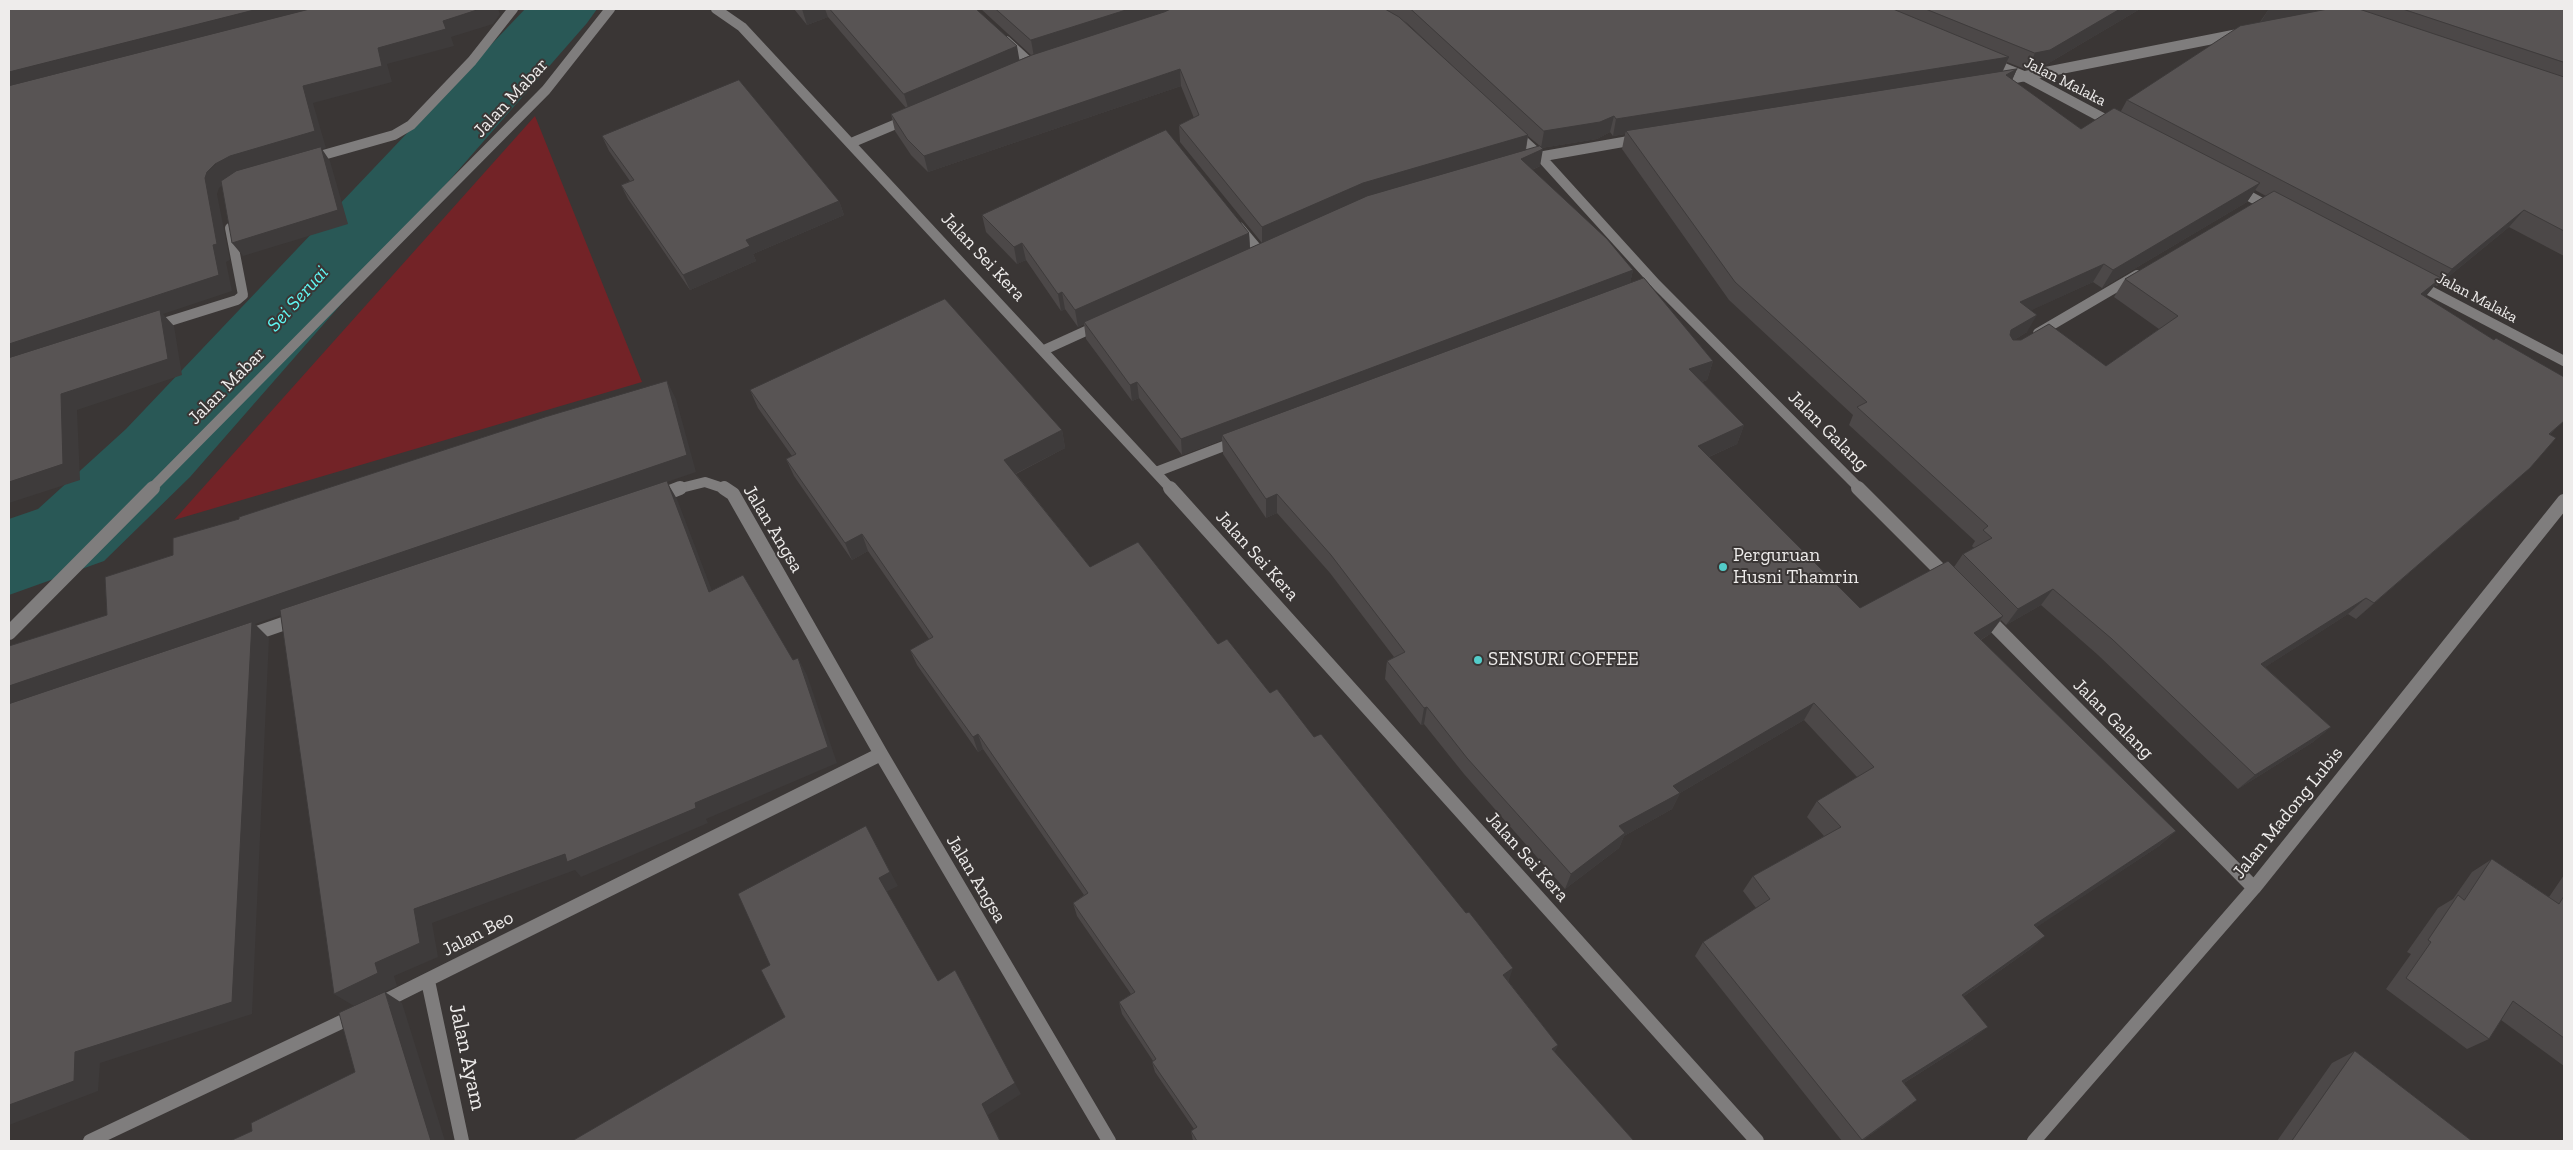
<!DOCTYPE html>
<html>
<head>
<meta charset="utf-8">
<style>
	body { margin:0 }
	#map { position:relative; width:2573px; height:1150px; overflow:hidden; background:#3a3635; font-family:"Zilla Slab",serif }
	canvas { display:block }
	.frame { position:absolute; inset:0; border:10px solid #eeeceb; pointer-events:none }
</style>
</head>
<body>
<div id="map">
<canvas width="2573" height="1150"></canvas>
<div class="frame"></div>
</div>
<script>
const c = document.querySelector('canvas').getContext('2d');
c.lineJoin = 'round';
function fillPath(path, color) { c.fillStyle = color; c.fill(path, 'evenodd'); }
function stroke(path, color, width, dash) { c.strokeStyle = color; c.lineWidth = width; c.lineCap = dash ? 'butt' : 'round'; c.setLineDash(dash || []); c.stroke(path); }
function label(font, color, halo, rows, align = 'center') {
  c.font = font + ' "Zilla Slab",serif'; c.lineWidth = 4; c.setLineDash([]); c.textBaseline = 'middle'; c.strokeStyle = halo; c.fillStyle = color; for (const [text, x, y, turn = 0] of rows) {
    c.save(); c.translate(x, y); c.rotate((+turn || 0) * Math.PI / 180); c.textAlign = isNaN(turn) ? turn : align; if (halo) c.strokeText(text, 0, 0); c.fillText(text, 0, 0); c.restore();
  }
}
const green = new Path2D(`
	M 535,116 L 642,382 L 174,520 Z`);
const river = new Path2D(`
	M 525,9 L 597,9 L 587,23 L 190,477 L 104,561 L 9,595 L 9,519 L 38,509 L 126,429 Z`);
const minorFar1 = new Path2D(`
	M 716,9 L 742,27 L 1171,489
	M 1006,41 L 1032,65 L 1036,63
	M 1989,62 L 2026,77 L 2114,124
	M 1995,82 L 2238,34
	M 1514,132 L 1539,155 L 1656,284 L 1860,489
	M 851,143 L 908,119
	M 309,159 L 394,135 L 411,125 L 472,61 L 513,9
	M 1527,159 L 1640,139
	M 2236,189 L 2273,209
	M 1239,227 L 1260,252
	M 2415,283 L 2564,361
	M 154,326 L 237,300 L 243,295 L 230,228
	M 2038,333 L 2137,275
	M 1044,350 L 1099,325
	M 1156,472 L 1237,441
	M 151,489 L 546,90 L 610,9
	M 677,489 L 705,482 L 726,489`);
const minor = new Path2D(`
	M 724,488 L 733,494 L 881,754 L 1109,1141
	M 1170,488 L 1757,1141
	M 1858,488 L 1948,578
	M 657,497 L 680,488
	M 1985,616 L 2254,888
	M 9,633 L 153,488
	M 248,636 L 297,619
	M 428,981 L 462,1141
	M 379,1004 L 881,754
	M 90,1141 L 356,1015
	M 2034,1141 L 2254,888 L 2564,501`);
const wall = new Path2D(`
	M 794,9 L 976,9 L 1019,60 L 1031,55 L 981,9 L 2140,9 L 2042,67 L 2027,70 L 2007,62 L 2003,71 L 2017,69 L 2012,80 L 2081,129 L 2121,111 L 2127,100 L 2260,22 L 2269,9 L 2316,9 L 2314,11 L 2328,9 L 2564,9 L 2564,256 L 2509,227 L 2437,286 L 2435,285 L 2425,297 L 2494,340 L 2564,377 L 2564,421 L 2550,434 L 2511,485 L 2356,619 L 2348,614 L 2265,667 L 2331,727 L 2313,742 L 2238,789 L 2098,655 L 2041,605 L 2006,625 L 2001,620 L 1990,634 L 1981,640 L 2176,831 L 2159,846 L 2036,927 L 2045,936 L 2029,950 L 1963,997 L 1973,1039 L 1904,1083 L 1917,1100 L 1903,1111 L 1862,1141 L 1842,1141 L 1695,956 L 1703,942 L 1756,908 L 1743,891 L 1753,876 L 1824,836 L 1807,817 L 1817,801 L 1857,777 L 1804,720 L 1680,793 L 1672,809 L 1624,836 L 1619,848 L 1565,889 L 1464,774 L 1424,724 L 1421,725 L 1385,679 L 1387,661 L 1394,657 L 1330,573 L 1277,513 L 1266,518 L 1223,454 L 1222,440 L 1182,455 L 1139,398 L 1132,401 L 1086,339 L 1084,324 L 1078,327 L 1065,309 L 1061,311 L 1026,260 L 1017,264 L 986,232 L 982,215 L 1249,233 L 1250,248 L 1262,243 L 1180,142 L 1179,125 L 1194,118 L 1181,86 L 928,172 L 911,155 L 895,131 L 891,114 L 906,108 L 828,17 L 807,25 ZM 1404,21 L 1407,23 L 1473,85 ZM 1610,132 L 1613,136 L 1625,134 L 1622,149 L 1729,300 L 1853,415 L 1849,425 L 1975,541 L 1972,546 L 1974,548 L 1963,554 L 1954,567 L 1860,608 L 1709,457 L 1737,444 L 1744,425 L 1702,382 L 1707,380 L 1713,361 L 1630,283 L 1633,270 L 1532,170 L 1540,166 L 1541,148 L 1597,139 ZM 1528,136 L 1540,146 L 1526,150 ZM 2255,190 L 2266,196 L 2125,279 L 2114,297 L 2159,329 L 2106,366 L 2014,340 L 2027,332 L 2031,310 L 2093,282 L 2102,288 L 2247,202 Z
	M 602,136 L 839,201 L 844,215 L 753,254 L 756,261 L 690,290 L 628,199 L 621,185 L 630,181 L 609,151 Z
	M 750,390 L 1062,430 L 1065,448 L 1016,474 L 1090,567 L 1218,644 L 1270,693 L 1314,737 L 1509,980 L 1508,981 L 1558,1045 L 1554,1052 L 1634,1141 L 1193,1141 L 1191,1131 L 1194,1129 L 1155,1072 L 1152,1062 L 1153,1061 L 1122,1014 L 1119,1002 L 1131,994 L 1077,916 L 1073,903 L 1084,895 L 983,749 L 978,752 L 917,665 L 910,650 L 929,639 L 868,551 L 852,560 L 794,476 L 786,459 L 792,456 L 758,408 Z
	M 2492,859 L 2549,897 L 2564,875 L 2564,1066 L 2501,1020 L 2489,1039 L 2467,1049 L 2386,989 L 2411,954 L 2407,952 L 2438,908 L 2453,899 L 2472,872 Z
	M 2355,1051 L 2472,1141 L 2277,1141 L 2332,1063 Z`);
const shadedWall = new Path2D(`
	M 258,9 L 333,9 L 9,92 L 9,72 Z
	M 480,9 L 498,9 L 500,14 L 493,24 L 451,37 L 454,46 L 387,64 L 392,82 L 313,103 L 326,148 L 322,149 L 330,161 L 348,224 L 243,256 L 232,243 L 228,180 L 219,188 L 217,194 L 230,260 L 226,262 L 232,291 L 163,314 L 174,326 L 182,375 L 77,410 L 80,480 L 9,503 L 9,344 L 213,245 L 205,178 L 207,172 L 303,86 L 378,48 L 443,21 Z
	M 802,9 L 825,9 L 828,17 L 807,25 Z
	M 1129,9 L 1176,9 L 1034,57 L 1031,40 Z
	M 2120,9 L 2140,9 L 2042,67 L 2027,70 L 2035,53 Z
	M 2269,9 L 2316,9 L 2313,12 L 2260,23 Z
	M 1017,46 L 1020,63 L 909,111 L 904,94 Z
	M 2009,57 L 2001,74 L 1626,131 L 1625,134 L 1613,136 L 1616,119 Z
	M 1180,69 L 1181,86 L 928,172 L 924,156 Z
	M 2017,69 L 2009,87 L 2006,75 Z
	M 1614,116 L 1610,132 L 1597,139 L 1541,148 L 1544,131 Z
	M 1528,135 L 1525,152 L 1262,244 L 1262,227 L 1363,183 Z
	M 1543,149 L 1540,166 L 1518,176 L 1521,159 Z
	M 2260,183 L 2247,202 L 2102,288 L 2113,270 Z
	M 839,201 L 844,215 L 753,254 L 756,261 L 690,290 L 683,275 L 746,240 Z
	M 2524,210 L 2509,227 L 2437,286 L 2452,269 Z
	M 1249,233 L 1250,250 L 1084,322 L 1084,324 L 1078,327 L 1075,310 Z
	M 1022,243 L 1026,260 L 1017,264 L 1014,247 Z
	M 2104,264 L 2093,282 L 2010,320 L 2020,302 Z
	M 1633,270 L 1629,287 L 1222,435 L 1222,440 L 1182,455 L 1181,439 Z
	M 2441,278 L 2426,296 L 2406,312 L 2421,294 Z
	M 1062,292 L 1065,309 L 1061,311 L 1058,294 Z
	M 2037,315 L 2027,332 L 2001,348 L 2011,330 Z
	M 1713,361 L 1707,380 L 1682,389 L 1689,369 Z
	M 667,381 L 676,399 L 696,472 L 667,482 L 677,499 L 719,609 L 709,592 L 667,482 L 255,624 L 269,638 L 252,1014 L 100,1063 L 98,1091 L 9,1125 L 9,686 Z
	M 1137,382 L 1139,398 L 1132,401 L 1130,385 Z
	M 1744,425 L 1737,444 L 1691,465 L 1698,446 Z
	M 1062,430 L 1065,448 L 1009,477 L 1004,460 Z
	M 2530,468 L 2511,485 L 2356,619 L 2374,603 Z
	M 1277,494 L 1277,513 L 1266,518 L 1266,499 Z
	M 862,534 L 868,551 L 852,560 L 845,543 Z
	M 2053,589 L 2041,605 L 2006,625 L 2018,609 Z
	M 2366,598 L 2348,614 L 2245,680 L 2261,664 Z
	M 2003,616 L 1990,634 L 1962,651 L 1974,633 Z
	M 798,658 L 807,675 L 837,763 L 706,819 L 708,823 L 581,877 L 575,870 L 432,923 L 438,957 L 394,976 L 397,986 L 354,1006 L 334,994 L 375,963 L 414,909 L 565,854 L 695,803 Z
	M 1814,703 L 1804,720 L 1680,793 L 1672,809 L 1624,836 L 1619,848 L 1565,889 L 1571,874 L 1619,826 L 1673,786 Z
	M 1427,707 L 1424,724 L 1421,725 L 1424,708 Z
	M 2331,727 L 2313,742 L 2238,789 L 2255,775 Z
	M 978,734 L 983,749 L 978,752 L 973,737 Z
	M 866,826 L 898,886 L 886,892 L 879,878 Z
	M 2176,831 L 2159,846 L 2019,939 L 2034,925 Z
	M 2045,936 L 2029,950 L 1947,1008 L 1962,995 Z
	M 1513,968 L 1509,980 L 1499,987 L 1503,975 Z
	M 385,992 L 402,1003 L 445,1141 L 431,1141 Z
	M 1988,1027 L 1973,1039 L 1888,1093 L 1902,1081 Z
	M 1558,1045 L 1553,1056 L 1552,1049 Z
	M 1015,1083 L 1021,1094 L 988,1115 L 1001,1141 L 1000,1141 L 982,1104 Z
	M 1917,1100 L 1903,1111 L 1862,1141 L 1861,1141 Z`);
const building = new Path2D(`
	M 9,9 L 258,9 L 9,72 Z
	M 310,9 L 480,9 L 443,21 L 446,29 L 378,48 L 382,66 L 303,86 L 315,131 L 230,156 L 215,164 L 207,172 L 205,178 L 217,244 L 213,245 L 219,275 L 9,344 L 9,86 Z
	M 830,9 L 976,9 L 1017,46 L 904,94 Z
	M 996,9 L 1129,9 L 1031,40 Z
	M 1171,9 L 1385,9 L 1399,17 L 1528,135 L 1363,183 L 1262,227 L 1179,125 L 1199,115 L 1180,69 L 924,156 L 907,139 L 891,114 L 1032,55 L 1164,12 Z
	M 1411,9 L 1893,9 L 2009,57 L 1616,119 L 1614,116 L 1600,122 L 1544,131 Z
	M 1926,9 L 2120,9 L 2050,50 L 2035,53 Z
	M 2328,9 L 2359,9 L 2564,77 L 2564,231 L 2524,210 L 2452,269 L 2127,100 L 2240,26 Z
	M 2403,9 L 2564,9 L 2564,62 Z
	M 2017,69 L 2006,75 L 2081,129 L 2114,108 L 2260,183 L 2113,270 L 2104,264 L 2020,302 L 2037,315 L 2011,330 L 2010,335 L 2013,340 L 2021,340 L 2049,324 L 2106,366 L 2178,316 L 2125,279 L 2274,191 L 2441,278 L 2421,294 L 2494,340 L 2496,338 L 2564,377 L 2564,421 L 2549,434 L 2556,438 L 2530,468 L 2374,603 L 2366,598 L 2261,664 L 2331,727 L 2255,775 L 2112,639 L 2053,589 L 2018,609 L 1963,554 L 1992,538 L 1983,530 L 1988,526 L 1857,407 L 1867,402 L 1735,282 L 1626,131 Z
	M 739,80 L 839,201 L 746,240 L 750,246 L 683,275 L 621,185 L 634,180 L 602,136 Z
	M 1166,130 L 1249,233 L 1075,310 L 1062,292 L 1058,294 L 1022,243 L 1014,247 L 982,215 Z
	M 1540,146 L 1543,149 L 1521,159 L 1607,239 L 1633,270 L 1181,439 L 1137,382 L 1130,385 L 1084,322 L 1367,196 Z
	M 321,147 L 338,210 L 232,243 L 221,181 L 236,171 Z
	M 1644,278 L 1713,361 L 1689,369 L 1744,425 L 1698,446 L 1860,608 L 1948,561 L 2003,616 L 1974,633 L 2176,831 L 2034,925 L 2045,936 L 1962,995 L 1988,1027 L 1902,1081 L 1917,1100 L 1862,1140 L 1703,942 L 1770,899 L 1753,876 L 1841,827 L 1817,801 L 1874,767 L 1814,703 L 1673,786 L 1680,793 L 1619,826 L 1625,833 L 1571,874 L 1467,758 L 1427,707 L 1424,708 L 1387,661 L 1405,652 L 1331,555 L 1277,494 L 1266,499 L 1222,435 Z
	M 945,299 L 1062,430 L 1004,460 L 1090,567 L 1138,542 L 1218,644 L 1227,639 L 1270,693 L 1277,689 L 1314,737 L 1321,734 L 1466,913 L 1469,912 L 1513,968 L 1503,975 L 1558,1045 L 1552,1049 L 1634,1141 L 1197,1141 L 1191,1131 L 1197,1127 L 1152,1062 L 1156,1059 L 1119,1002 L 1135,992 L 1073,903 L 1088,893 L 978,734 L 973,737 L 910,650 L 933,637 L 862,534 L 845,543 L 786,459 L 796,454 L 750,390 Z
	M 160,310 L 168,359 L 61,394 L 63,464 L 9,482 L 9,358 Z
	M 667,381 L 687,455 L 9,686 L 9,646 L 107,615 L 105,577 L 173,555 L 173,538 L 239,519 L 239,517 L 545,417 Z
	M 667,481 L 709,592 L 743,575 L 793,660 L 798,658 L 828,747 L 695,803 L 696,808 L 567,862 L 565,854 L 414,909 L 420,943 L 375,963 L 378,973 L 334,994 L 280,610 Z
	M 252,622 L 232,1002 L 75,1052 L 74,1081 L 9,1105 L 9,704 Z
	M 866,826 L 890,872 L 879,878 L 938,981 L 955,970 L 1015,1083 L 982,1104 L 1000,1141 L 572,1141 L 785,1017 L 761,970 L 770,965 L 738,894 Z
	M 2492,859 L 2559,904 L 2564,896 L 2564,1038 L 2513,1001 L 2489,1039 L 2406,978 L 2431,942 L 2428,940 L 2458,895 L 2464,900 Z
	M 385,992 L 431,1141 L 230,1141 L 252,1131 L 251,1123 L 355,1072 L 339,1013 Z
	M 2355,1051 L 2472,1141 L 2292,1141 Z`);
const markers = [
	[1723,567,5,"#53cdca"],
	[1478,660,5,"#53cdca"]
];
const farStreetnames = [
	["Jalan Malaka",2065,82,27],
	["Jalan Malaka",2477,298,28]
];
const streetNames = [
	["Jalan Mabar",511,98,-47],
	["Jalan Sei Kera",983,257,47],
	["Jalan Mabar",227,386,-45],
	["Jalan Galang",1828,431,45],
	["Jalan Angsa",773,529,59],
	["Jalan Sei Kera",1257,556,48],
	["Jalan Galang",2113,719,45],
	["Jalan Madong Lubis",2288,813,-51],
	["Jalan Sei Kera",1527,857,48],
	["Jalan Angsa",976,879,59],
	["Jalan Beo",478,934,-27]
];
const poiNames = [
	["Perguruan",1733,556],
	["Husni Thamrin",1733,578],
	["SENSURI COFFEE",1488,660]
];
const waterNames = [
	["Sei Seruai",298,299,-48]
];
const nearStreetnames = [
	["Jalan Ayam",467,1057,78]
];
fillPath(green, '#732327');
fillPath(river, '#295856');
stroke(minorFar1, '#7f7d7d', 10);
stroke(minor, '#7f7d7d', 14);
fillPath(wall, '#4c4848');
fillPath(shadedWall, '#3e3b3b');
fillPath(building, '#585454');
stroke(building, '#3e3b3b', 1);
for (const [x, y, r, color] of markers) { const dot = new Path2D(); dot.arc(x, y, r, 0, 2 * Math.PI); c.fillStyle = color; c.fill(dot); stroke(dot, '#3a3635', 2); }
label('16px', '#eeeceb', '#3a3635', farStreetnames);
label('19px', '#eeeceb', '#3a3635', streetNames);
label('19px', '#eeeceb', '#3a3635', poiNames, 'left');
label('italic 20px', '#5ff5f1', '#3a3635', waterNames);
label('22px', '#eeeceb', '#3a3635', nearStreetnames);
</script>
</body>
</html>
